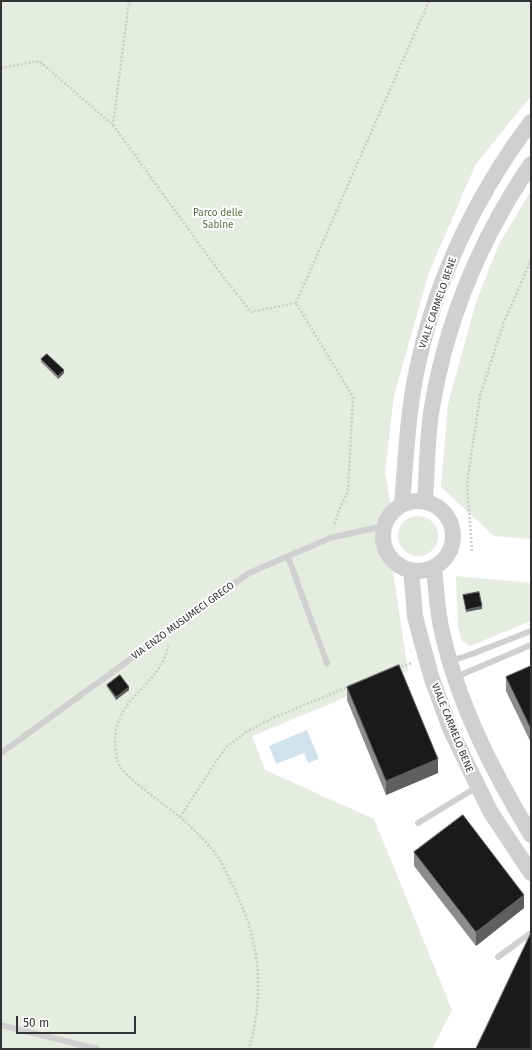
<!DOCTYPE html>
<html>
<head>
<meta charset="utf-8">
<style>
	body { margin:0 }
	#map { position:relative; width:532px; height:1050px; overflow:hidden; background:#fff; font-family:"Fira Sans",sans-serif }
	canvas { display:block }
	.frame { position:absolute; inset:0; border:2px solid #333; pointer-events:none }
	.scale { position:absolute; left:16px; top:1016px; width:120px; height:18px; box-sizing:border-box; border:2px solid #333; border-top:0; padding-left:5px; font-size:12px; line-height:14px; white-space:nowrap; color:#333; -webkit-text-stroke:3px #fff; paint-order:stroke }
</style>
</head>
<body>
<div id="map">
<canvas width="532" height="1050"></canvas>
<div class="frame"></div>
<div class="scale">50 m</div>
</div>
<script>
const c = document.querySelector('canvas').getContext('2d');
c.lineJoin = 'round';
function fillPath(path, color) { c.fillStyle = color; c.fill(path, 'evenodd'); }
function stroke(path, color, width, dash) { c.strokeStyle = color; c.lineWidth = width; c.lineCap = dash ? 'butt' : 'round'; c.setLineDash(dash || []); c.stroke(path); }
function label(font, color, halo, rows, align = 'center') {
  c.font = font + ' "Fira Sans",sans-serif'; c.lineWidth = 4; c.setLineDash([]); c.textBaseline = 'middle'; c.strokeStyle = halo; c.fillStyle = color; for (const [text, x, y, turn = 0] of rows) {
    c.save(); c.translate(x, y); c.rotate((+turn || 0) * Math.PI / 180); c.textAlign = isNaN(turn) ? turn : align; if (halo) c.strokeText(text, 0, 0); c.fillText(text, 0, 0); c.restore();
  }
}
const green = new Path2D(`
	M 1,1 L 531,1 L 531,96 L 476,164 L 429,272 L 394,396 L 385,472 L 392,512 L 384,526 L 383,537 L 385,548 L 391,558 L 408,671 L 385,677 L 335,702 L 252,736 L 265,770 L 374,819 L 452,1010 L 432,1049 L 1,1049 Z
	M 531,191 L 531,539 L 494,536 L 441,487 L 448,404 L 476,302 L 499,244 Z
	M398 536a20 20 0 1 1 40 0a20 20 0 1 1-40 0Z
	M 456,576 L 531,583 L 531,621 L 470,646 L 462,641 L 458,627 Z`);
const water = new Path2D(`
	M 307,730 L 319,759 L 308,763 L 304,753 L 276,764 L 269,746 Z`);
const path = new Path2D(`
	M 1,68 L 39,61 L 113,125 L 129,1
	M 113,125 L 218,270 L 251,312 L 296,303 L 353,397 L 348,491 L 340,508 L 334,526
	M 296,303 L 429,1
	M 472,551 L 467,484 L 480,396 L 504,322 L 531,260
	M 168,645 C 162,686 113,696 115,744 C 116,749 116,757 118,762 C 124,778 166,805 181,818 C 194,830 208,843 218,857 C 223,865 227,874 231,882 C 259,936 266,989 249,1049
	M 398,668 L 412,663
	M 180,817 L 225,748 L 246,732 L 273,718 L 348,687`);
const service = new Path2D(`
	M 288,557 L 327,663
	M 451,661 L 472,654 L 531,631
	M 456,677 L 531,645
	M 1,753 L 249,573 L 330,538 L 384,526
	M 418,823 L 477,787
	M 498,957 L 531,933
	M 1,1025 L 97,1049`);
const tertiary = new Path2D(`
	M 425,501 C 427,472 427,442 431,413 C 445,324 480,239 531,164
	M383 536a35 35 0 1 1 70 0a35 35 0 1 1-70 0Z
	M 402,504 C 406,461 407,417 416,374 C 434,283 475,196 531,122
	M 434,567 C 436,587 437,608 441,627 C 457,702 492,770 531,835
	M 411,570 L 415,616 L 420,636 L 432,679 L 451,731 L 490,811 L 531,873`);
const wall = new Path2D(`
	M 41,359 L 64,373 L 58,379 L 41,362 Z
	M 531,666 L 531,743 L 506,691 L 506,677 Z
	M 107,685 L 129,690 L 116,700 L 107,687 Z
	M 347,687 L 438,773 L 386,795 L 347,700 Z
	M 414,852 L 524,908 L 476,946 L 414,866 Z`);
const shadedWall = new Path2D(`
	M 64,370 L 64,373 L 58,379 L 58,376 Z
	M 482,606 L 482,609 L 466,612 L 466,610 Z
	M 129,687 L 129,690 L 116,700 L 116,697 Z
	M 438,759 L 438,773 L 386,795 L 386,781 Z
	M 524,895 L 524,908 L 476,946 L 476,932 Z`);
const building = new Path2D(`
	M 47,354 L 64,370 L 58,376 L 41,359 Z
	M 479,592 L 482,606 L 466,610 L 463,595 Z
	M 399,665 L 438,759 L 386,781 L 347,687 Z
	M 531,666 L 531,729 L 506,677 Z
	M 120,675 L 129,687 L 116,697 L 107,685 Z
	M 463,815 L 524,895 L 476,932 L 414,852 Z
	M 531,933 L 531,1049 L 476,1049 Z`);
const parkNames = [
	["Parco delle",218,213],
	["Sabine",218,225]
];
const streetNames = [
	["VIALE CARMELO BENE",438,303,-71],
	["VIA ENZO MUSUMECI GRECO",183,621,-36],
	["VIALE CARMELO BENE",452,728,68]
];
fillPath(green, '#e6ecdf');
fillPath(water, '#cfe2ee');
stroke(path, '#cdcdcd', 2.5, [2, 2]);
stroke(service, '#d0d0d0', 6);
stroke(tertiary, '#d0d0d0', 16);
fillPath(wall, '#8c8c8c');
fillPath(shadedWall, '#5f5f5f');
fillPath(building, '#1a1a1a');
stroke(building, '#5f5f5f', 1);
label('10px', '#56703f', '#fff', parkNames);
label('10px', '#333', '#fff', streetNames);
</script>
</body>
</html>
